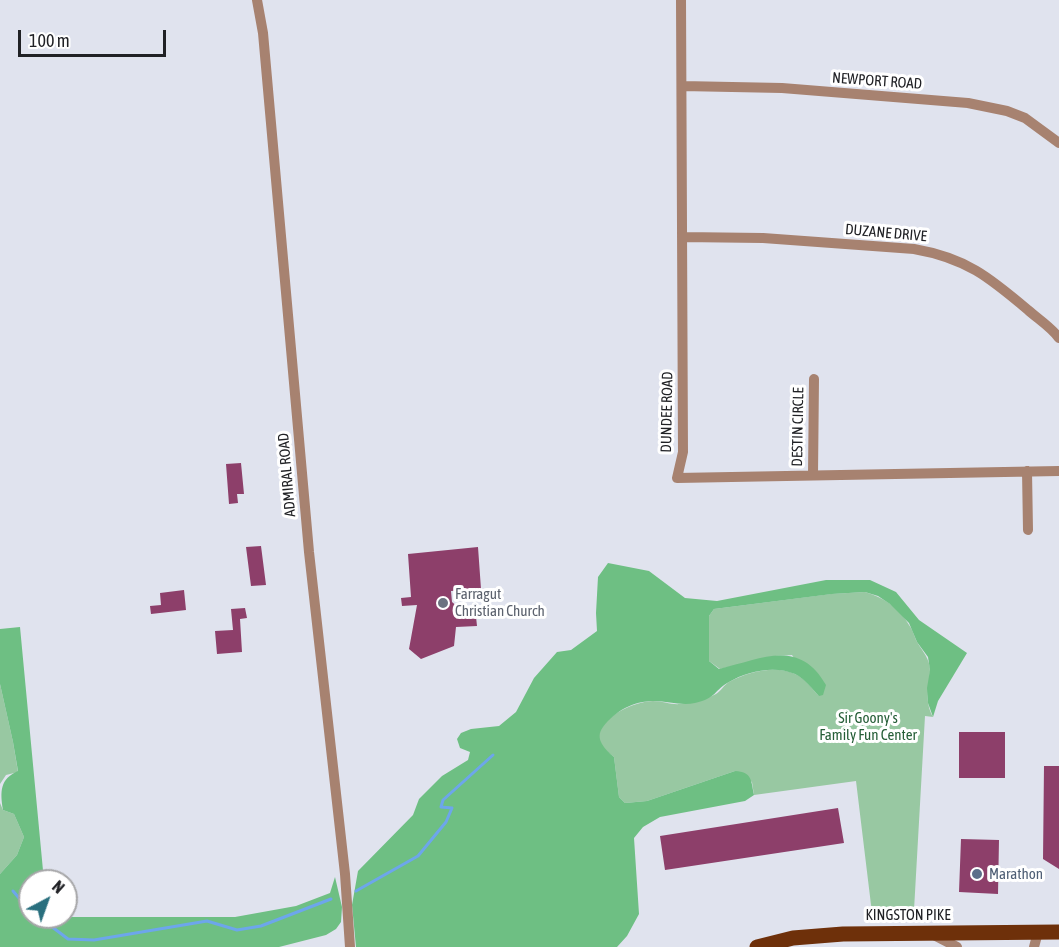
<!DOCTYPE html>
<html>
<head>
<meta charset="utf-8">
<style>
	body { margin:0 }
	#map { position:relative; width:1059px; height:947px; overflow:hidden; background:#e0e3ee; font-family:"Asap Condensed",sans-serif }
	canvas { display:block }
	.north { position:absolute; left:18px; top:869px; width:60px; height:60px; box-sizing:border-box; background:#fff; border:2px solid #a6a6a8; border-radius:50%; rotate:41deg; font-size:16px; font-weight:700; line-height:24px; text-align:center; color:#202125 }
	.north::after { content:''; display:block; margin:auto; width:21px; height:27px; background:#296f7e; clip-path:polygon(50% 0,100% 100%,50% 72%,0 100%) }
	.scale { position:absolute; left:18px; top:30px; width:148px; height:27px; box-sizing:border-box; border:3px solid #202125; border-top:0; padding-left:8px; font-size:18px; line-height:21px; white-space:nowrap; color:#202125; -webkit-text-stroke:4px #fff; paint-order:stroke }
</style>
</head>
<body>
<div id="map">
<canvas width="1059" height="947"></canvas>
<div class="north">N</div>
<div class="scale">100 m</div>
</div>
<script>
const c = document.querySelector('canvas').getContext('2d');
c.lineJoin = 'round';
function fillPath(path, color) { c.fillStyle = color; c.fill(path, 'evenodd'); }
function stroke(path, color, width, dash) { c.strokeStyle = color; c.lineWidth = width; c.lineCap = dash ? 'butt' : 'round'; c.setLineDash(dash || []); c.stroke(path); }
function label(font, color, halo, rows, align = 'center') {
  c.font = font + ' "Asap Condensed",sans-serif'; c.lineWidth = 6; c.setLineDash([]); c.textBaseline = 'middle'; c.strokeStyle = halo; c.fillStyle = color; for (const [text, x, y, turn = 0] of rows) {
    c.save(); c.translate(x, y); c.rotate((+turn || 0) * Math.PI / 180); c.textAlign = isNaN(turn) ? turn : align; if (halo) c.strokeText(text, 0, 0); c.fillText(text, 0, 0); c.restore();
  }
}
const green = new Path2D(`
	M 865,592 C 883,597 900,608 909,625 C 913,630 914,636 917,642 C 923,652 930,659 930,671 C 929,687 924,701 933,717 L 925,716 L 914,910 L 872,913 L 856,781 L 754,795 L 752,782 L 735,771 L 647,801 L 625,803 L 619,797 L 614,757 C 608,752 601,748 599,740 C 595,718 636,701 653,701 C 662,701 672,705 680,704 C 691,702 707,699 716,694 C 721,691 724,685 729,682 C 748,672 775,665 795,674 C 805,678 812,689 819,696 L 792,655 L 775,656 L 720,669 L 709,661 L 709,616 L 714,609 L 831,594 Z
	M 0,684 L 13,742 L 18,772 L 6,775 L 0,784 Z
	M 0,803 L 3,810 L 14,814 L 24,837 L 17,855 L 0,874 Z`);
const forest = new Path2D(`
	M 608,563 L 649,571 L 685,598 L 717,601 L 826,580 L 870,580 L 896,592 L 919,620 L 967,653 L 938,701 L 933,717 L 928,703 L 927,688 L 930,670 L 928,657 L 917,642 L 909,623 L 890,604 L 878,596 L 865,592 L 832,594 L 714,609 L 709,616 L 709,661 L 719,669 C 762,659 799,638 826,685 L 823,695 L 819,696 C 812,689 805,679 795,674 C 775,665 747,671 729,682 C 714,690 717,698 695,703 C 681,706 668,701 654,701 C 633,701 615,711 603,727 C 594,739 605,749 614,757 L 619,797 L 625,803 L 647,801 L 735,771 C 752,772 751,780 754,795 L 745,801 L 660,817 L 643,827 L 634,838 L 639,914 L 627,936 L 617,947 L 356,947 L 352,905 L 358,871 L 413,815 L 419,799 L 442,776 L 468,760 L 470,752 L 460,748 L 457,739 L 461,733 L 471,729 L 499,726 L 516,712 L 534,678 L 557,652 L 571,650 L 597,631 L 596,613 L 598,577 Z
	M 20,627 L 44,881 L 30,881 L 30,917 L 235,917 L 296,906 L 330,893 L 335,877 L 342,907 L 341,922 L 336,929 L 326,935 L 279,947 L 0,947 L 0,874 L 17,855 L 24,837 L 14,814 L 3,810 C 0,791 0,779 18,771 L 13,742 L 0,684 L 0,629 Z`);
const stream = new Path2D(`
	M 13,891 L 30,911
	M 356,891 L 418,856 L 446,822 L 452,808 L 441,807 L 443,800 L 493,755
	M 39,917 L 68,939 L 94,940 L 207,921 L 237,930 L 261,926 L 331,899`);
const building = new Path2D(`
	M 241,463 L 244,494 L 237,494 L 238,503 L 229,504 L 226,464 Z
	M 261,546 L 266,585 L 251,586 L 246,547 Z
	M 478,547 L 481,589 L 451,591 L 452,602 L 459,608 L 475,607 L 477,626 L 456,627 L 454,646 L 421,659 L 409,649 L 417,605 L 402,606 L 401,598 L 411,597 L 408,554 Z
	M 184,590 L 186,610 L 151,614 L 150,606 L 161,605 L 160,593 Z
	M 245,608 L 247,618 L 240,619 L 242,652 L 217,654 L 215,631 L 233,630 L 231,609 Z
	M 959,732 L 1005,732 L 1005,778 L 959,778 Z
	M 1044,766 L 1059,766 L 1059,869 L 1043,859 Z
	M 838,808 L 844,843 L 665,870 L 660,836 Z
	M 961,839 L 999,840 L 998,894 L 959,892 Z`);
const street = new Path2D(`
	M 257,0 L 263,33 L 309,552 L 345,874 L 350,947
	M 681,0 L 683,452 L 677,478 L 1059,471
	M 682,86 L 782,88 L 968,103 L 1007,111 L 1025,118 L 1059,143
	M 682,237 L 763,238 L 914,249 C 966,258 989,277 1028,310 C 1038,319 1051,327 1059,338
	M 1027,471 L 1028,530
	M 813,474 L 814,379
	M 932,934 L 957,947
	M 1034,947 L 1038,932`);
const primary = new Path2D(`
	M 757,947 L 793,938 L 843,934 L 1059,932`);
const markers = [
	[443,603,6,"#6b7280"],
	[977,874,6,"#5c6f8a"]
];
const streetNames = [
	["NEWPORT ROAD",877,81,4],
	["DUZANE DRIVE",886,233,5],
	["DUNDEE ROAD",667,412,-89],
	["DESTIN CIRCLE",798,427,-89],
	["ADMIRAL ROAD",287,475,-95],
	["KINGSTON PIKE",908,915]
];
const worshipNames = [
	["Farragut",455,594],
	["Christian Church",455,611]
];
const parkNames = [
	["Sir Goony's",868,718],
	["Family Fun Center",868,735]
];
const serviceNames = [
	["Marathon",989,874]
];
fillPath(green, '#98c8a2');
fillPath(forest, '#6ebf83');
stroke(stream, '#6da6eb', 3);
fillPath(building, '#8d3f6a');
stroke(street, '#a78270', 10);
stroke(primary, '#6e300a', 15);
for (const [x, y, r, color] of markers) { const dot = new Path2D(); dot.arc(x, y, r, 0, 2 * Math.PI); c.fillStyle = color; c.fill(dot); stroke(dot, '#fff', 2); }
label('15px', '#202125', '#fff', streetNames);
label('15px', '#5b616d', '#fff', worshipNames, 'left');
label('15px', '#255e37', '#fff', parkNames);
label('15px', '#4e5e75', '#fff', serviceNames, 'left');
</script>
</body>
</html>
